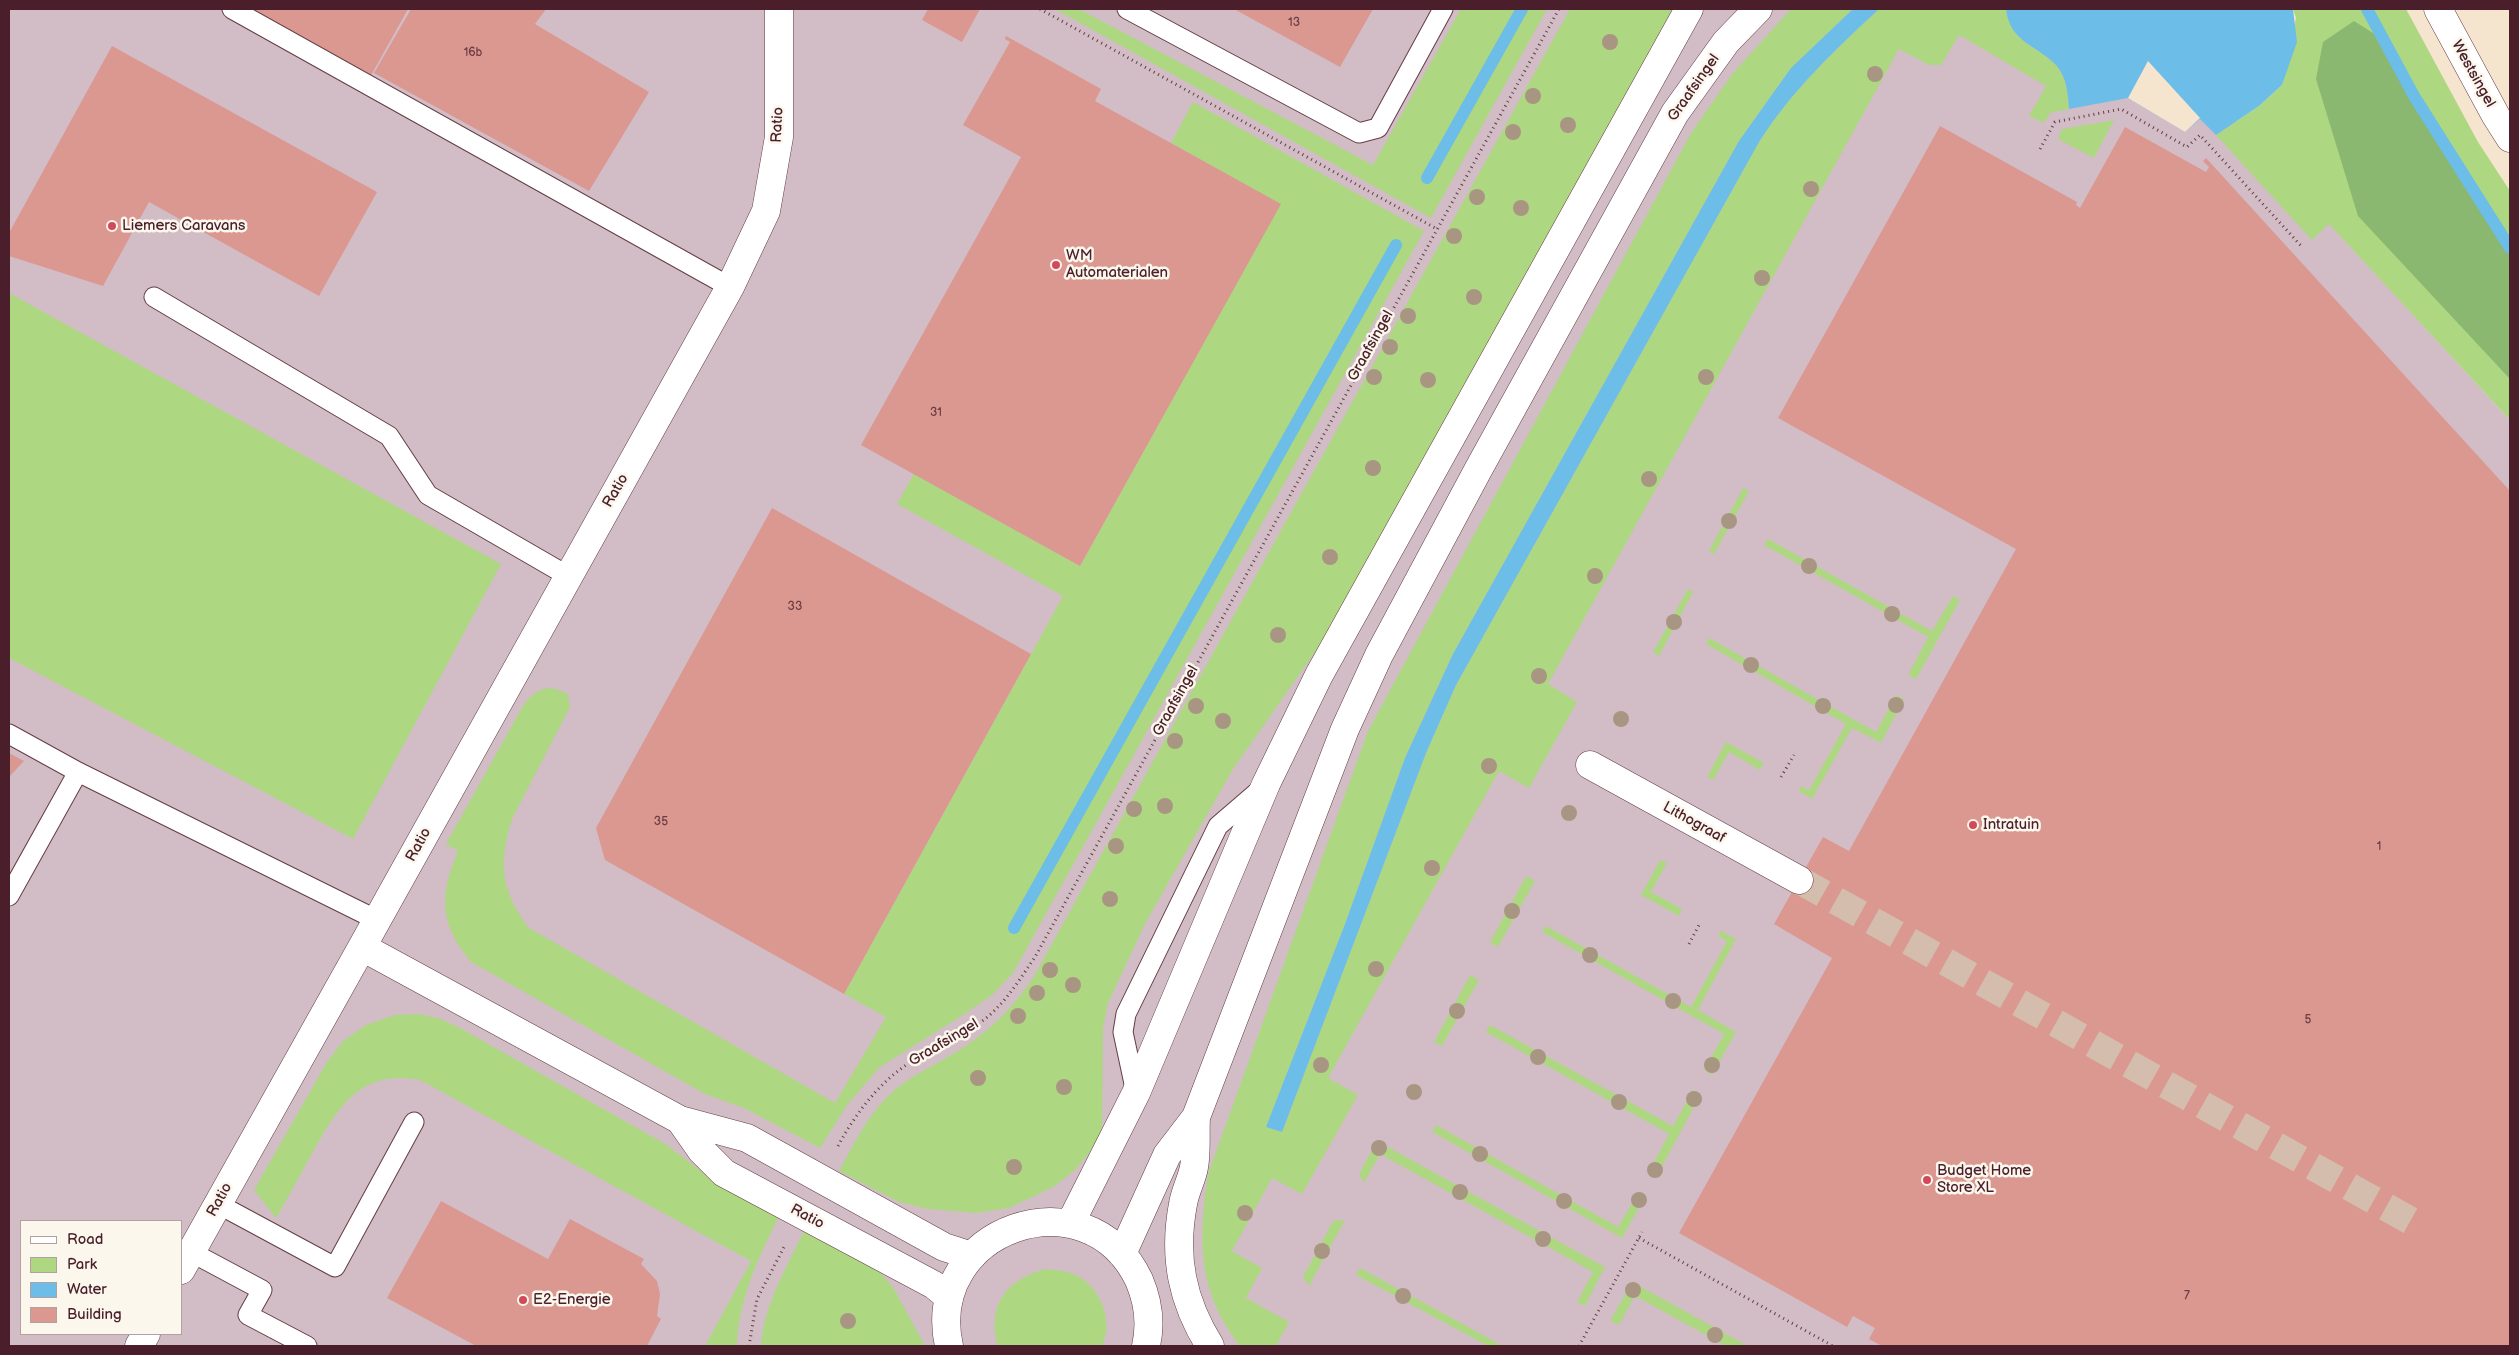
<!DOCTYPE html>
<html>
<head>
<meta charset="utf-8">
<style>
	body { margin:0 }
	#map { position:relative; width:2519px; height:1355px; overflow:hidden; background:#f6e5ce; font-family:"Balsamiq Sans",sans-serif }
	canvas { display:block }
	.frame { position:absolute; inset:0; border:10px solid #4a1f2b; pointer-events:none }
	.legend { position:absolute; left:20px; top:1220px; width:162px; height:115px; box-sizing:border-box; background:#fbf7ec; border:1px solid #b4a19f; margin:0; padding:6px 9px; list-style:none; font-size:15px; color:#4a1f2b }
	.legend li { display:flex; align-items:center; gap:10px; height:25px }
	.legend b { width:25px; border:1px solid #b4a19f }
</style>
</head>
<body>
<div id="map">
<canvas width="2519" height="1355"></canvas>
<div class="frame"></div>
<ul class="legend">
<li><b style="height:6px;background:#fff"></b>Road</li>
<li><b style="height:14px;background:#aed782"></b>Park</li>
<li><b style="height:14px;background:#6cbde7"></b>Water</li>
<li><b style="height:14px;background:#da9891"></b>Building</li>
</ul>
</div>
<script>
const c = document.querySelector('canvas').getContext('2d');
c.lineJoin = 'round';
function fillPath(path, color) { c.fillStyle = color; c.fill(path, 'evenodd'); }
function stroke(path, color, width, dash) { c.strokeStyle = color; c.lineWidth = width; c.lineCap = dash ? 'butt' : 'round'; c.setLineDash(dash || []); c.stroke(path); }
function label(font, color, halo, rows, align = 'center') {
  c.font = font + ' "Balsamiq Sans",sans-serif'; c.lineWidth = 5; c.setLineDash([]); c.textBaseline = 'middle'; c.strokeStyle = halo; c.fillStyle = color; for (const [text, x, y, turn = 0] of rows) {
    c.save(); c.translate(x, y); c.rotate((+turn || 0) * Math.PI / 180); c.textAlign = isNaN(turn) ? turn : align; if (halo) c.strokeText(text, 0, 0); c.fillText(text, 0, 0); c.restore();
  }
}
const industrial = new Path2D(`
	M 9,9 L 2211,9 L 2236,122 L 2510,420 L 2510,1346 L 9,1346 ZM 21,1221 L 181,1221 L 181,1334 L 21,1334 Z`);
const green = new Path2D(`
	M 1055,9 L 1079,9 L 1373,165 L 1461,9 L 1547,9 L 1431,218 Z
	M 1570,9 L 1675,9 L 1327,635 L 1233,769 L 1146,922 L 1108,1003 L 1103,1028 L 1102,1137 L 1076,1169 L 1055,1186 L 1009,1208 L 976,1213 L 928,1209 L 899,1202 L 839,1171 C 853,1146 866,1118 887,1097 C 908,1076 938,1064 964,1047 C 993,1028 1014,1006 1033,978 Z
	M 1791,9 L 1853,9 L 1791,68 L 1739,141 L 1453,654 L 1405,758 L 1345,924 L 1266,1127 L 1282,1132 L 1426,753 L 1456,685 L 1759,142 C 1792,90 1835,50 1879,9 L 2006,9 C 2010,43 2036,44 2056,65 C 2067,77 2068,95 2069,109 L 2050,113 L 2044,123 L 2029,116 L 2046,86 L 1959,35 L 1941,65 L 1929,65 L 1899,49 L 1548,684 L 1577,702 L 1529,788 L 1499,771 L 1328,1078 L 1358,1095 L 1302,1194 L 1272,1178 L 1232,1251 L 1262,1268 L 1246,1298 L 1289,1322 L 1276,1346 L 1240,1346 C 1197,1291 1198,1240 1208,1174 L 1368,731 L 1691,133 L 1733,73 Z
	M 2293,9 L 2406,9 L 2478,142 L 2510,191 L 2510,420 L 2329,224 L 2312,240 L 2216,135 L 2259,106 L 2282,85 L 2296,18 Z
	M 1193,102 L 1424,231 L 1013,973 L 992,995 L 963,1015 L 880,1067 L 847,1105 L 820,1148 L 744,1108 L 705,1094 L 471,962 C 439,923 439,896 458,851 L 446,844 L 524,704 C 539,687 548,684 568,694 L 570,707 L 512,819 C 498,864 501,891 529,928 L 835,1103 L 886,1017 L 844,994 L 1063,596 L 897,504 L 914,474 L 1080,566 L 1280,204 L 1171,143 Z
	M 2114,120 L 2094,158 L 2058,139 L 2062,129 Z
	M 9,293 L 501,564 L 353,839 L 9,658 Z
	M 1743,488 L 1749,491 L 1714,554 L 1709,551 Z
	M 1768,539 L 1932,631 L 1953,596 L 1960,600 L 1916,679 L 1908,675 L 1928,637 L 1764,545 Z
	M 1688,589 L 1693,592 L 1659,656 L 1653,652 Z
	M 1709,638 L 1876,732 L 1896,695 L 1904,699 L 1881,743 L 1852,728 L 1812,799 L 1799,791 L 1801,786 L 1809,790 L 1846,724 L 1706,644 Z
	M 1726,742 L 1764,763 L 1760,770 L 1729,752 L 1713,780 L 1707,777 Z
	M 1660,860 L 1667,863 L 1651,892 L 1682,909 L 1679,916 L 1641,895 Z
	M 1526,876 L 1535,881 L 1498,947 L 1490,942 Z
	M 1546,926 L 1691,1007 L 1727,941 L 1718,936 L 1721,931 L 1736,939 L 1698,1010 L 1736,1032 L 1712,1075 L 1704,1070 L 1724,1034 L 1542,932 Z
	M 1470,975 L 1479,980 L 1442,1046 L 1434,1042 Z
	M 420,1014 L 441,1019 L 460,1028 L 667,1145 L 715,1182 L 780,1215 C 759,1255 738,1301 737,1346 L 705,1346 L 751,1261 L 420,1080 C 359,1068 337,1109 311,1155 C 300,1176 288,1197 276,1218 L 254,1190 L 327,1062 L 343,1041 L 366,1025 L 395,1015 Z
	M 1490,1025 L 1673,1126 L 1693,1090 L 1701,1094 L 1657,1176 L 1649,1171 L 1669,1134 L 1486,1032 Z
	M 1436,1125 L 1618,1227 L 1639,1191 L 1646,1195 L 1622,1238 L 1432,1132 Z
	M 1377,1141 L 1605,1267 L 1585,1306 L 1577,1302 L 1593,1272 L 1380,1154 L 1364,1183 L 1359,1174 Z
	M 1345,1220 L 1309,1286 L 1303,1277 L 1333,1221 Z
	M 805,1229 L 873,1265 L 893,1287 L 925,1346 L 761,1346 C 763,1306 788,1265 805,1229 Z
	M 1360,1268 L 1503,1346 L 1488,1346 L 1356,1275 Z
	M 1046,1269 C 1056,1270 1067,1271 1076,1275 C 1101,1288 1114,1321 1102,1346 L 998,1346 C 986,1306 1006,1279 1046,1269 Z
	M 1632,1282 L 1636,1284 L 1748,1346 L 1726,1346 L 1635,1296 L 1619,1325 L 1610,1321 Z`);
const forest = new Path2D(`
	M 2354,21 L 2384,40 L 2414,96 L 2510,248 L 2510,379 L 2358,216 L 2316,79 L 2323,42 Z`);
const water = new Path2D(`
	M 1853,9 L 1879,9 C 1835,50 1792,90 1759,142 L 1456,685 L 1426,753 L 1282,1132 L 1266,1127 L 1345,924 L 1405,758 L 1453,654 L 1739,141 L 1791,68 Z
	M 2006,9 L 2293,9 L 2297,42 L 2282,85 L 2259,106 L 2216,135 L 2200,119 L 2185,132 L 2128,98 L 2069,109 C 2068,95 2067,77 2056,65 C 2036,44 2010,43 2006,9 Z`);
const pier = new Path2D(`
	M 2148,61 L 2200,118 L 2185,132 L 2128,98 Z`);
const stream = new Path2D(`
	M 2367,9 L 2414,96 L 2510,248
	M 1427,178 L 1522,9
	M 1014,928 L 1396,245`);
const building = new Path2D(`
	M 243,9 L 408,9 L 369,79 Z
	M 411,9 L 546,9 L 535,24 L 649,92 L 589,191 L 374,73 Z
	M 928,9 L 980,9 L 962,42 L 922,20 Z
	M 1234,9 L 1373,9 L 1340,67 Z
	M 1006,36 L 1101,89 L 1095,101 L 1281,204 L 1080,566 L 861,445 L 1021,157 L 963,125 L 1010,42 L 1005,39 Z
	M 112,46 L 377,192 L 319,296 L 149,202 L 103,286 L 9,256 L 9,233 Z
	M 1940,126 L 2077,202 L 2076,205 L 2080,208 L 2125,127 L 2206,172 L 2209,167 L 2203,161 L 2206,158 L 2510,491 L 2510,1346 L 1882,1346 L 1869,1339 L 1875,1328 L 1853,1316 L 1847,1327 L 1679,1233 L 1832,958 L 1774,924 L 1823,837 L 1849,851 L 2016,549 L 1778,418 Z
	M 772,508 L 1031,654 L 844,994 L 605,860 L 596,828 Z
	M 9,753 L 24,761 L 9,777 Z
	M 441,1201 L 548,1259 L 570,1219 L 644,1259 L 641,1264 L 657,1281 L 660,1294 L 657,1316 L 661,1319 L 647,1346 L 476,1346 L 387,1298 Z`);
const pedestrianTunnel = new Path2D(`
	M 1799,880 L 2411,1221`);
const path = new Path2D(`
	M 1040,9 L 1437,229
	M 2040,149 L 2055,122 L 2121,109 L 2187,147 L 2200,135 L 2303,248
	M 1781,777 L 1794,755
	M 1689,944 L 1700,923
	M 838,1146 C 856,1113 879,1082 912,1061 C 935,1046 963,1036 985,1019 C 1006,1002 1020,979 1035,957 L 1559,9
	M 1639,1238 L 1833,1346
	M 749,1346 L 757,1299 L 784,1247
	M 1579,1346 L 1642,1232`);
const service = new Path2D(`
	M 232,9 L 730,287
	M 1127,9 L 1359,133 L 1378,128 L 1443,9
	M 154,297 L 389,436 L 428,495 L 568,576
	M 9,734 L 78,772 L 377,920
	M 9,896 L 78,772
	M 1136,1093 L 1123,1032 L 1126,1014 L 1218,826 L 1261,789
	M 218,1204 L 335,1267 L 414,1122
	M 191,1252 L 262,1290 L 248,1315 L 307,1346`);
const pedestrian = new Path2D(`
	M 1590,765 L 1799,880`);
const minor = new Path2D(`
	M 779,9 L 779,137 L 766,211 L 730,287 L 362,947 L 680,1120 L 747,1138 L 944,1247 L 972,1256
	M 680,1120 L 701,1150 L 724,1173 L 934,1285 L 949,1297
	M 181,1270 L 362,947
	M 139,1346 L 146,1334`);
const tertiary = new Path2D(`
	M 1196,1117 C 1195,1133 1197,1151 1194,1167 C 1192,1179 1185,1191 1183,1204 C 1173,1257 1182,1301 1210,1346
	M 1070,1224 L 1136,1093 L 1266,784 L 1319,675 L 1689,9
	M 1122,1254 L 1167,1155 L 1196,1117 L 1345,729 L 1379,655 L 1478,470 L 1675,113 L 1726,42 L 1758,9
	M 949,1346 C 923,1229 1087,1171 1139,1280 C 1148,1301 1151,1324 1146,1346`);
const primary = new Path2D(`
	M 2438,9 L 2496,116 L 2510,138`);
const trees = [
	[1610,42],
	[1875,74],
	[1533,96],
	[1568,125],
	[1513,132],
	[1811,189],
	[1477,197],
	[1521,208],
	[1454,236],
	[1762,278],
	[1474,297],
	[1408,316],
	[1390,347],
	[1374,377],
	[1706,377],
	[1428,380],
	[1373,468],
	[1649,479],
	[1729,521],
	[1330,557],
	[1809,566],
	[1595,576],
	[1892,614],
	[1674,622],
	[1278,635],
	[1751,665],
	[1539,676],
	[1896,705],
	[1196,706],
	[1823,706],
	[1621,719],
	[1223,721],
	[1175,741],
	[1489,766],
	[1165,806],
	[1134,809],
	[1569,813],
	[1116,846],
	[1432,868],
	[1110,899],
	[1512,911],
	[1590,955],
	[1376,969],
	[1050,970],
	[1073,985],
	[1037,993],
	[1673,1001],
	[1457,1011],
	[1018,1016],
	[1538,1057],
	[1321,1065],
	[1712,1065],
	[978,1078],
	[1064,1087],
	[1414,1092],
	[1694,1099],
	[1619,1102],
	[1379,1148],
	[1480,1154],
	[1014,1167],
	[1655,1170],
	[1460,1192],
	[1639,1200],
	[1564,1201],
	[1245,1213],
	[1543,1239],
	[1322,1251],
	[1633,1290],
	[1403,1296],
	[848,1321],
	[1715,1335]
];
const markers = [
	[112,226,5,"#d1495b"],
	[1056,265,5,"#d1495b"],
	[1973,825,5,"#d1495b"],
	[1927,1180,5,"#d1495b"],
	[523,1300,5,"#d1495b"]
];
const numberNames = [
	["13",1294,23],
	["16b",473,53],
	["31",936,413],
	["33",795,607],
	["35",661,822],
	["1",2379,847],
	["5",2308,1020],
	["7",2187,1296]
];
const streetNames = [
	["Westsingel",2473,74,61],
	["Graafsingel",1694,88,-55],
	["Ratio",778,125,-87],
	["Graafsingel",1371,346,-61],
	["Ratio",616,491,-60],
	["Graafsingel",1176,701,-61],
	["Lithograaf",1694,823,29],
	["Ratio",419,845,-61],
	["Graafsingel",944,1043,-31],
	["Ratio",220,1200,-61],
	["Ratio",807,1217,28]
];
const poiNames = [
	["Liemers Caravans",122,226],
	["WM",1066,256],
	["Automaterialen",1066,273],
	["Intratuin",1983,825],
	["Budget Home",1937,1171],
	["Store XL",1937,1188],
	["E2-Energie",533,1300]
];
fillPath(industrial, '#d2bdc6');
fillPath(green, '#aed782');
fillPath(forest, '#8ab870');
fillPath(water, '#6cbde7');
fillPath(pier, '#f6e5ce');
stroke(stream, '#6cbde7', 12);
fillPath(building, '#da9891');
stroke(pedestrianTunnel, '#d4bdad', 28, [28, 14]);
stroke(service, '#643d43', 21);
stroke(pedestrian, '#643d43', 29);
stroke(minor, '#643d43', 29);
stroke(tertiary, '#643d43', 29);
stroke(primary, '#643d43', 29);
stroke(path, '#643d43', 3, [1, 4]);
stroke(service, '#fff', 19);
stroke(pedestrian, '#fff', 28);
stroke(minor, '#fff', 28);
stroke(tertiary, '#fff', 28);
stroke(primary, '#fff', 28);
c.fillStyle = '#a89683';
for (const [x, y] of trees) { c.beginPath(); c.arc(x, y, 8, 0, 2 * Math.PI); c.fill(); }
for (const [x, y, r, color] of markers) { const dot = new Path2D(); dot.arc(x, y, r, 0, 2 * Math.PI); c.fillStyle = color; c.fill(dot); stroke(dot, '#fbf7ec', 2); }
label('12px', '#6e3d44', null, numberNames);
label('15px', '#4a1f2b', '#fbf7ec', streetNames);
label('15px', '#4a1f2b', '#fbf7ec', poiNames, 'left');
</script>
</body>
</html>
